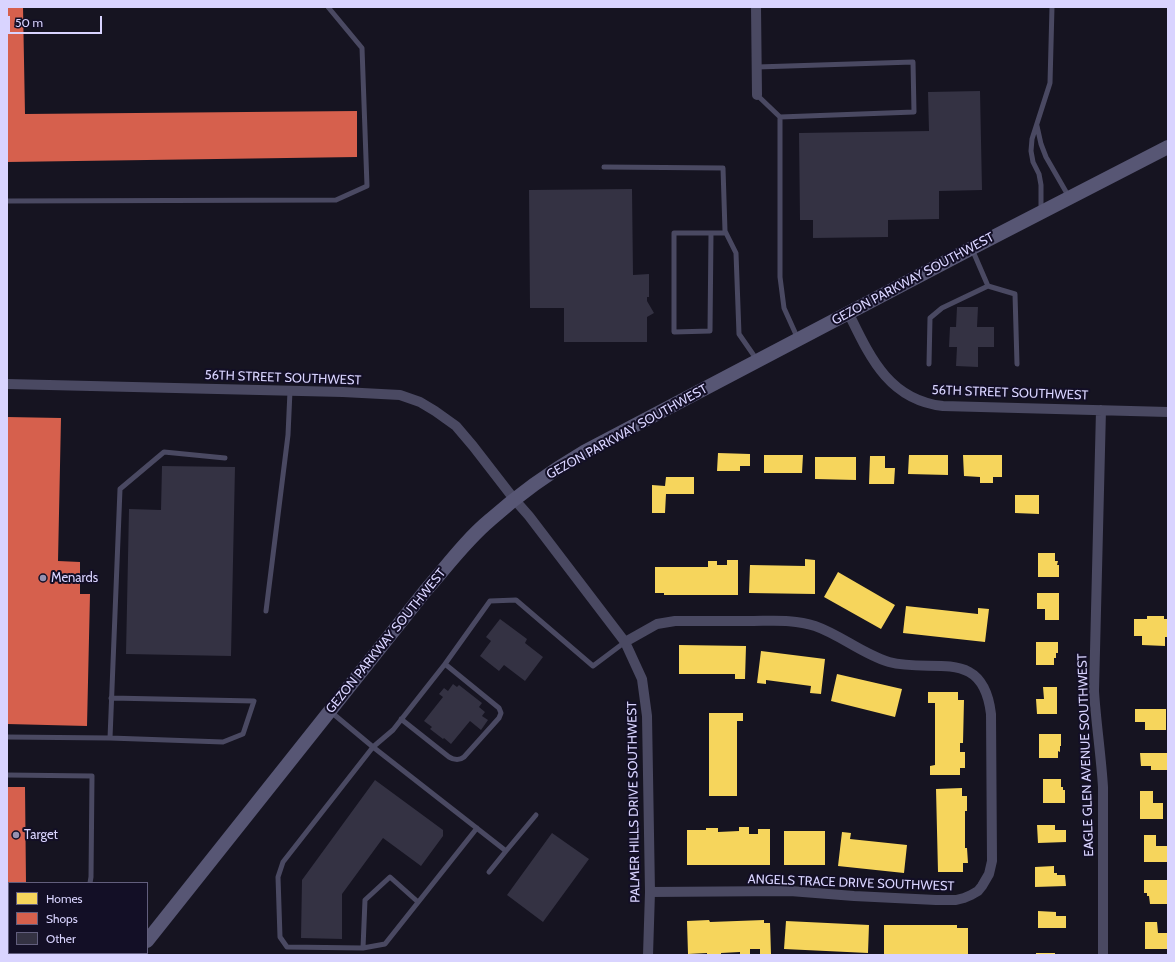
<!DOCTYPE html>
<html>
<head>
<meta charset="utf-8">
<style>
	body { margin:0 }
	#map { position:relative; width:1175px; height:962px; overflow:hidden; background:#161421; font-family:Cabin,sans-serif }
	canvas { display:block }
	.frame { position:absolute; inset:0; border:8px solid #d9d4ff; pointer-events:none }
	.legend { position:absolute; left:8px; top:882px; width:140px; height:72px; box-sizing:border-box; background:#130f26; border:1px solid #625e7d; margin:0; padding:5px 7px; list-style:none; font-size:12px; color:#d9d4ff }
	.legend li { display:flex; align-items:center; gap:8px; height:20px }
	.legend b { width:20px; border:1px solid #625e7d }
	.scale { position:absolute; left:8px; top:16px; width:94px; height:18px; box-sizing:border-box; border:2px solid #d9d4ff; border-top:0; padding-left:5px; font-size:12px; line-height:14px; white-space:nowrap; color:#d9d4ff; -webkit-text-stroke:3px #130f26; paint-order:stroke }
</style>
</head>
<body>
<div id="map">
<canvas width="1175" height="962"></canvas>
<div class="frame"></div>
<ul class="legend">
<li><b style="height:11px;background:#f6d55c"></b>Homes</li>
<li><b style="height:11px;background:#d6604d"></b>Shops</li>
<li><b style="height:11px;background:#343243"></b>Other</li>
</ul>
<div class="scale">50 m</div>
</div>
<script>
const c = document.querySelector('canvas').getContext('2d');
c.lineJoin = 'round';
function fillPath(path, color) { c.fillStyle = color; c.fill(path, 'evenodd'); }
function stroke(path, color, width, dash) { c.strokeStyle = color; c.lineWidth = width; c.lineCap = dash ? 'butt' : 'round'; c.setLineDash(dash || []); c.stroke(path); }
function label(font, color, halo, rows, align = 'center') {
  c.font = font + ' Cabin,sans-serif'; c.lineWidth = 4; c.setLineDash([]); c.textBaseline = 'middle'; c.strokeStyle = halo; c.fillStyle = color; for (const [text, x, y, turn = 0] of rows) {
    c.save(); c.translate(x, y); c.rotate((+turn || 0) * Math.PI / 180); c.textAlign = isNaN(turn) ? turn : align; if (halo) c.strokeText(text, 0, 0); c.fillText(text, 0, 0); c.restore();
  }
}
const homes = new Path2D(`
	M 718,453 L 750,454 L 750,466 L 740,466 L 740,471 L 717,471 Z
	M 764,455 L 803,455 L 802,473 L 764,473 Z
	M 909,455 L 948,455 L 948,475 L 908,474 Z
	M 963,455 L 1002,455 L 1002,477 L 993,477 L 993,483 L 980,483 L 980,477 L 964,476 Z
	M 870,456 L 885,456 L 885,468 L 895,468 L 894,484 L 869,484 Z
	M 815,457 L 856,457 L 856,480 L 815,479 Z
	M 666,477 L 694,477 L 694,494 L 666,494 L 665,513 L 652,513 L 652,485 L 665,486 Z
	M 1015,495 L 1039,495 L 1039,514 L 1015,513 Z
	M 1038,553 L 1055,553 L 1055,561 L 1058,561 L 1057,565 L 1059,565 L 1059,577 L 1038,577 Z
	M 805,559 L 815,560 L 815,594 L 749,593 L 750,565 L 805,566 Z
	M 727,560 L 738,560 L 738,595 L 664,595 L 664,593 L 655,593 L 655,567 L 708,567 L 708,561 L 717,561 L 717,565 L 727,565 Z
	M 838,572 L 895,605 L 881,629 L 824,597 Z
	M 1037,593 L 1059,593 L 1059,620 L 1045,620 L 1045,609 L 1037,609 Z
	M 906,606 L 978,614 L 978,608 L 989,609 L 985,642 L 903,633 Z
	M 1147,616 L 1164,616 L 1164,619 L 1168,619 L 1168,637 L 1165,637 L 1165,646 L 1142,645 L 1142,636 L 1134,636 L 1134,619 L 1147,619 Z
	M 1036,642 L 1058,642 L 1058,653 L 1056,653 L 1056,658 L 1054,658 L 1054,665 L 1036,665 Z
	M 679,645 L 746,646 L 745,679 L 735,679 L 735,674 L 679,674 Z
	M 761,651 L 825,659 L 821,694 L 810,693 L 811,686 L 766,680 L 766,684 L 757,683 Z
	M 837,674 L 902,689 L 895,717 L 831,701 Z
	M 1043,687 L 1057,687 L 1057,714 L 1037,714 L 1036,699 L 1044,699 Z
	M 928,692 L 958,692 L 958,700 L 964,700 L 963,743 L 960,743 L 960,752 L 965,752 L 965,768 L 960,768 L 960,775 L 930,775 L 930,766 L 935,765 L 935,703 L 928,703 Z
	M 1135,709 L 1166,709 L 1166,730 L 1145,730 L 1145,722 L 1135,722 Z
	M 709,713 L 743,713 L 743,721 L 737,721 L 737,796 L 709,796 Z
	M 1039,734 L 1061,734 L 1061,746 L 1060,746 L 1060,752 L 1058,751 L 1058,758 L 1039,758 Z
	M 1140,753 L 1168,753 L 1168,770 L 1151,770 L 1151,766 L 1141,766 Z
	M 1043,779 L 1061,779 L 1061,787 L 1063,787 L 1063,790 L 1065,790 L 1065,803 L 1043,803 Z
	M 962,788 L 962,796 L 967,796 L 967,811 L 965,811 L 965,848 L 967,848 L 968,863 L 963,863 L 963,872 L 938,872 L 936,789 Z
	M 1140,791 L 1153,791 L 1153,803 L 1163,803 L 1163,819 L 1140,819 Z
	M 1037,825 L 1055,825 L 1055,830 L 1066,830 L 1066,842 L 1038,843 Z
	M 739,827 L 749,827 L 749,834 L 758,834 L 758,829 L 770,829 L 770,865 L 687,865 L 687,830 L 706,830 L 706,828 L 718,828 L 718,832 L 739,831 Z
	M 784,831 L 825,831 L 825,865 L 784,865 Z
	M 842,832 L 851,833 L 850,839 L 907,845 L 904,873 L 838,866 Z
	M 1144,835 L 1156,835 L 1156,846 L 1167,846 L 1167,862 L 1144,862 Z
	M 1054,866 L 1054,873 L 1057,873 L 1057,875 L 1065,875 L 1066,886 L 1035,887 L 1035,867 Z
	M 1144,880 L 1167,880 L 1167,904 L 1150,904 L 1149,896 L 1147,896 L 1147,893 L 1144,893 Z
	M 1038,911 L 1056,912 L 1056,916 L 1066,916 L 1066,928 L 1038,928 Z
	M 709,920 L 710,922 L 764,920 L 764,923 L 770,923 L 771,954 L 760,954 L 760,949 L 750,949 L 750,955 L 740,955 L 740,952 L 721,953 L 721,955 L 707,955 L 707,953 L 688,954 L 687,921 Z
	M 786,921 L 869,925 L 868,953 L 784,949 Z
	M 1145,922 L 1157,922 L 1158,933 L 1167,933 L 1167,949 L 1145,949 Z
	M 884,925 L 957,925 L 957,928 L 968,928 L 968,955 L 957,955 L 957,954 L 884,954 Z
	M 1036,953 L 1055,953 L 1055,955 L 1036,955 Z`);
const shops = new Path2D(`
	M 7,7 L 23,7 L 25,114 L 357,111 L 357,157 L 7,162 Z
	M 7,417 L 61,418 L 58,561 L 80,562 L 80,594 L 90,594 L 87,726 L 7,724 Z
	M 7,787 L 25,787 L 26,883 L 9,883 L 9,953 L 27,953 L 27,955 L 7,955 Z`);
const building = new Path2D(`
	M 980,91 L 982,190 L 939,191 L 939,219 L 888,220 L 888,237 L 813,238 L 813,220 L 800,220 L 799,133 L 929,131 L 928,92 Z
	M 632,189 L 633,275 L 649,274 L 649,297 L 647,297 L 647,301 L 654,313 L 647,317 L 647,342 L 564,342 L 564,308 L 530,308 L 529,190 Z
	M 957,307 L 978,307 L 977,327 L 994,327 L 994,347 L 978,347 L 978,367 L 956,366 L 957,347 L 949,347 L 950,327 L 956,327 Z
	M 162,466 L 235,467 L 231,656 L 126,654 L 129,509 L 161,510 Z
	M 500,619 L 527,639 L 525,643 L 543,657 L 525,681 L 504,665 L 499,671 L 480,656 L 491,641 L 486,637 Z
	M 453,684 L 457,687 L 459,685 L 482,703 L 479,707 L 485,712 L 482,716 L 488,720 L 481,730 L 470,721 L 451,744 L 444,738 L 443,739 L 430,729 L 432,727 L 424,721 L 443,697 L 439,694 L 444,688 L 448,691 Z
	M 375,780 L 443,830 L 443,836 L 421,866 L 383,838 L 342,894 L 342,939 L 301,938 L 302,880 Z
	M 552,833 L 589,859 L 543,922 L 507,895 Z`);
const service = new Path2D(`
	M 757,67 L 913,62 L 914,112 L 780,117 L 780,277 L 784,308 L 798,339
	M 757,95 L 780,117
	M 1037,126 L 1041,144 L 1046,157 L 1069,197
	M 604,167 L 723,168 L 725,231 L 736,253 L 739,334 L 757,360
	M 7,201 L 336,200 L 367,186 L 362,48 L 328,7
	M 1041,211 L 1041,185 L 1039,174 L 1033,162 L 1031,151 L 1032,139 L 1050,83 L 1052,7
	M 711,233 L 710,331 L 674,332 L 674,233 L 726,233
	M 972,249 L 988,286 L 1015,294 L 1017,364
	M 929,364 L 930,318 L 942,308 L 988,286
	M 266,611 L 288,435 L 290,391
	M 445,664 L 490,601 L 516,600 L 593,666 L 625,642
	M 331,712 L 373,747 L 506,851 L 489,872
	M 401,719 L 449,757 C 454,760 459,761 464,757 L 499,718 L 501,713 L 499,708 L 445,664 L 393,730 L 373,747 L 283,862 L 278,877 L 280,937 L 287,947 L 363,948 L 385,944 L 477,828
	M 7,737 L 110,738 L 120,489 L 164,452 L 225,458
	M 110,738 L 223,742 L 243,734 L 254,701 L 111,698
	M 7,775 L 92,776 L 91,877 L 90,883
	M 506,851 L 536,815
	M 363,948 L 365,900 L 390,877 L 418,902
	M 60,955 L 61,953`);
const minor = new Path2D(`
	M 756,7 L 757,95
	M 849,314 C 870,357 889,400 943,406 L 1168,412
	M 7,384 L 343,392 L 400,395 L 420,402 L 435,411 L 456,426 L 473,446 L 514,499 L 529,516 L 625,642 L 642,679 L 647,716 L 650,892 L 648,955
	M 1101,410 L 1094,691 C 1096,723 1101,755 1103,787 L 1103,955
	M 625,642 L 657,624 L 675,621 C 701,621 726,621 751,621 C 773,621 794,619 815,626 C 841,635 862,654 889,662 C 933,674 983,646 991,714 L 992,861 L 989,874 L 982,886 L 978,891 L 971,895 L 964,898 L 956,900 L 936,900 L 854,896 L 790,891 L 650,892`);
const secondary = new Path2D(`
	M 147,941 L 426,590 C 447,566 466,540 490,520 C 519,494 550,472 584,452 L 972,248 L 1168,147
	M 135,955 L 136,953`);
const markers = [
	[43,578,4,"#9591b1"],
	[16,835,4,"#9591b1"]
];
const streetNames = [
	["GEZON PARKWAY SOUTHWEST",913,279,-28],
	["56TH STREET SOUTHWEST",283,378,2],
	["56TH STREET SOUTHWEST",1010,393,2],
	["GEZON PARKWAY SOUTHWEST",627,432,-29],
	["GEZON PARKWAY SOUTHWEST",386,641,-51],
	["EAGLE GLEN AVENUE SOUTHWEST",1086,755,-92],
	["PALMER HILLS DRIVE SOUTHWEST",634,802,-91],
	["ANGELS TRACE DRIVE SOUTHWEST",851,883,2]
];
const poiNames = [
	["Menards",51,578],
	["Target",24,835]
];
fillPath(homes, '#f6d55c');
fillPath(shops, '#d6604d');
fillPath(building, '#343243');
stroke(service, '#4a4962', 5);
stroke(minor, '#4a4962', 10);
stroke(secondary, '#575674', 14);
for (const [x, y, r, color] of markers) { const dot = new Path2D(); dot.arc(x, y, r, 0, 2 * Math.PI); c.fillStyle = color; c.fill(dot); stroke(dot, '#130f26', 1.5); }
label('13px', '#d9d4ff', '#130f26', streetNames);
label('13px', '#d9d4ff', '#130f26', poiNames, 'left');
</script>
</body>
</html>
